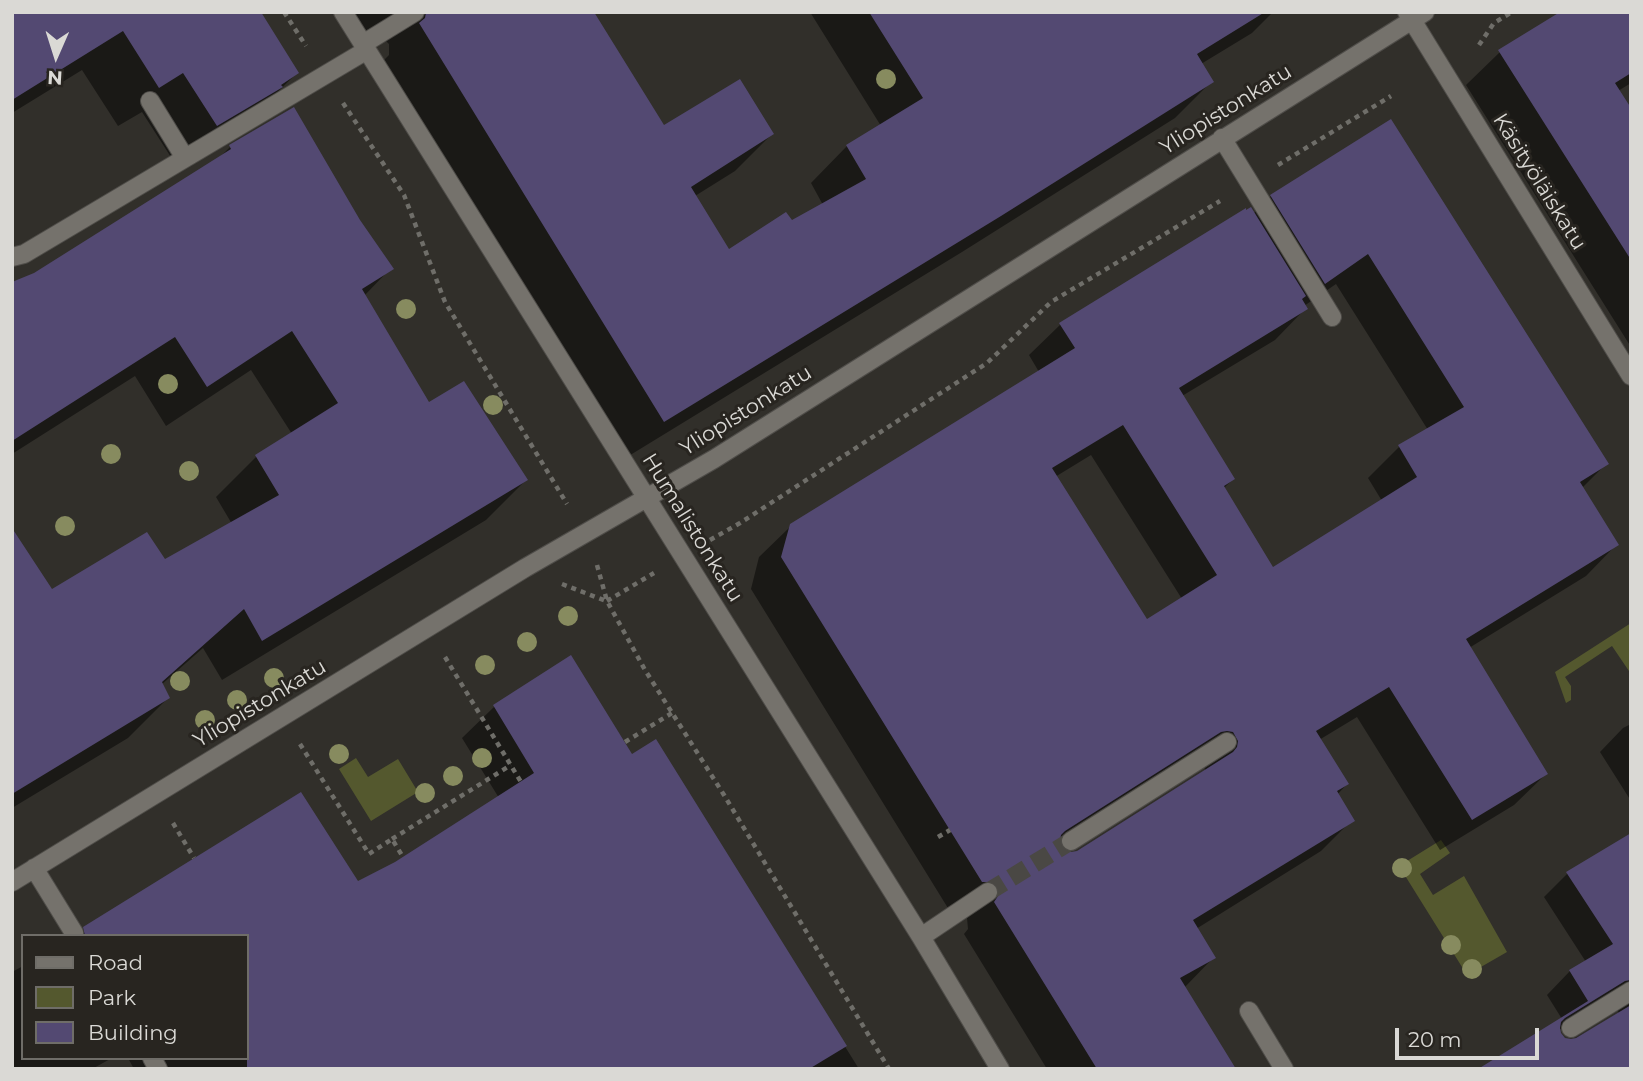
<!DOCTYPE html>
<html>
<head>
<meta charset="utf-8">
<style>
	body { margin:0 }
	#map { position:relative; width:1643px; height:1081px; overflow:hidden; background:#312f2a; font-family:Montserrat,sans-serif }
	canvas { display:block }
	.frame { position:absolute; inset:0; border:14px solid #dad9d5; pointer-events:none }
	.legend { position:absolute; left:21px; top:934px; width:228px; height:126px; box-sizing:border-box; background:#282520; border:2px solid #6f6d68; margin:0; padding:9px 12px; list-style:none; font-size:21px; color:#dad9d5 }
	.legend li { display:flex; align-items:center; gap:14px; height:35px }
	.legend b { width:35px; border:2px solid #6f6d68 }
	.north { position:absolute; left:21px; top:21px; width:70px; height:70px; -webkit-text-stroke:5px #282520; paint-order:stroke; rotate:183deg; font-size:19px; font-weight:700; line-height:28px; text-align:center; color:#dad9d5 }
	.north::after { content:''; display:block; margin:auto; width:24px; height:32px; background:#dad9d5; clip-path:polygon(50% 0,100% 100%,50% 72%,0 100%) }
	.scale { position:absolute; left:1395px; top:1028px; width:144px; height:32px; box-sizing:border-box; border:4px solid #dad9d5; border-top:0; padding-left:9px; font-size:21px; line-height:24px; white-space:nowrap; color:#dad9d5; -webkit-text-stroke:5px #282520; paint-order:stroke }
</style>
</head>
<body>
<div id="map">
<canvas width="1643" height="1081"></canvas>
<div class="frame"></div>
<ul class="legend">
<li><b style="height:9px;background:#75726c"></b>Road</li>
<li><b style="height:19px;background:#54582e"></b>Park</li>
<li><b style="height:19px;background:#534972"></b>Building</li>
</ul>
<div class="north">N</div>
<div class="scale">20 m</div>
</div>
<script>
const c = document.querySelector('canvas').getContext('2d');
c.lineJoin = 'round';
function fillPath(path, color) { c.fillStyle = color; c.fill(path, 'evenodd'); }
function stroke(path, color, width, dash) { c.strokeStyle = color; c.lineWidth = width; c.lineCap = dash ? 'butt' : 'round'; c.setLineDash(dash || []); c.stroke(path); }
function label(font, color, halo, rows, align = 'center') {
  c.font = font + ' Montserrat,sans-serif'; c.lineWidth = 6; c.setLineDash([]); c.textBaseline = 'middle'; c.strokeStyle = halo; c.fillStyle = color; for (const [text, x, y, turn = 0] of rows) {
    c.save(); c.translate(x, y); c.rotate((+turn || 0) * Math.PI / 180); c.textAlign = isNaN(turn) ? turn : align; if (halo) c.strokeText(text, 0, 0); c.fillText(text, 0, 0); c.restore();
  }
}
const green = new Path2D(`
	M 1631,623 L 1631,674 L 1612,646 L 1565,677 L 1571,686 L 1571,700 L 1566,703 L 1555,672 Z
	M 356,758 L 368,777 L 398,759 L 418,792 L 371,821 L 339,769 Z
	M 1441,840 L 1450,853 L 1420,874 L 1433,895 L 1464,876 L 1507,952 L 1467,975 L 1399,866 Z`);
const shadow = new Path2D(`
	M 12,12 L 258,12 L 297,73 L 256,113 L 176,165 L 142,112 L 118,126 L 82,70 L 12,113 Z
	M 353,12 L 592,12 L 663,128 L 772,134 L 735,171 L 695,196 L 728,251 L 792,223 L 823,205 L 811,183 L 847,146 L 881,126 L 810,12 L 1273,12 L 1252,33 L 1201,64 L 1212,81 L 1175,118 L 962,252 L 627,457 L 383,61 L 389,55 L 389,44 L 384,39 L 370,39 Z
	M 1631,12 L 1631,83 L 1618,91 L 1631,112 L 1631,347 L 1466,85 L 1500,52 Z
	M 1391,121 L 1607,463 L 1582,488 L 1617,544 L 1586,576 L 1469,648 L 1546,774 L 1514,805 L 1440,850 L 1357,717 L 1319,740 L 1347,784 L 1337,795 L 1352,820 L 1321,851 L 1196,929 L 1213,958 L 1184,988 L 1234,1069 L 1047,1069 L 964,934 L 968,929 L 967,918 L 961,912 L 951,913 L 751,589 L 759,557 L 791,526 L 1039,372 L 1029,355 L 1061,324 L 1253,214 L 1271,196 ZM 1336,284 L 1428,430 L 1399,447 L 1368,478 L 1382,501 L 1273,570 L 1223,489 L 1233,479 L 1182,396 L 1275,340 L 1306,308 L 1304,306 ZM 1091,455 L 1182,599 L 1146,622 L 1055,477 ZM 1188,763 L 1202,763 L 1206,771 L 1078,852 L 1071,854 L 1060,849 L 1059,845 Z
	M 230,147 L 359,221 L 391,268 L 364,296 L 429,404 L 526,480 L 486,520 L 222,680 L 203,648 L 161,685 L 168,698 L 128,738 L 12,808 L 12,532 L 51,592 L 165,561 L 232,524 L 216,497 L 256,457 L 292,434 L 251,370 L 166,426 L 135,376 L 12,454 L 12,281 L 20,281 L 35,274 L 217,160 Z
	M 571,658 L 632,756 L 655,741 L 859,1069 L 134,1069 L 128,1058 L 247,1058 L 247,936 L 77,936 L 85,928 L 357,883 L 396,863 L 499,798 L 462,738 L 494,707 Z
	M 1631,724 L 1631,801 L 1600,752 L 1623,728 Z
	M 1631,834 L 1631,1069 L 1493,1069 L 1562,1019 L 1547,995 L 1570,971 L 1586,962 L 1544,897 L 1567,874 ZM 1600,1004 L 1617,1008 L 1619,1014 L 1570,1041 L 1560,1036 L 1559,1030 Z
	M 23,966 L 23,1058 L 112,1058 L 92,1069 L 12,1069 L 12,972 Z`);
const building = new Path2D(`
	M 12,12 L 261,12 L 299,73 L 281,85 L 283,87 L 217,126 L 183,73 L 159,88 L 123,31 L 12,100 Z
	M 426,12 L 594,12 L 664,125 L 740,79 L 774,134 L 691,187 L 729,249 L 786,212 L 792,220 L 866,179 L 846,145 L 923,98 L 869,12 L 1265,12 L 1197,54 L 1214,82 L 1001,216 L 664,422 L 419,23 L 425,18 Z
	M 1560,12 L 1631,12 L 1631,73 L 1615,83 L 1631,108 L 1631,260 L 1498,50 Z
	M 294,107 L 360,220 L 394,269 L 362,289 L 429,402 L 464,381 L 528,480 L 262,641 L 244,609 L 162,682 L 170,698 L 12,794 L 12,528 L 52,589 L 147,532 L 165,559 L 279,495 L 255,455 L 338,403 L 292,331 L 207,387 L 175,337 L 12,441 L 12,282 L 34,273 L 231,149 L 229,145 Z
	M 1391,119 L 1609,464 L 1580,482 L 1619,545 L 1466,639 L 1548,774 L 1472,820 L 1389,687 L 1316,731 L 1349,784 L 1337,791 L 1355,821 L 1193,920 L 1216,958 L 1180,978 L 1236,1069 L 1097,1069 L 994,902 L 998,896 L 998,886 L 992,882 L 982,882 L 781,557 L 790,524 L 1075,348 L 1059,323 L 1246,208 L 1246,210 L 1251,207 L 1306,296 L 1302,299 L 1308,309 L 1179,388 L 1235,479 L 1224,486 L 1273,567 L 1417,477 L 1398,445 L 1464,407 L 1368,254 L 1325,284 L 1270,195 ZM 1123,425 L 1217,575 L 1147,619 L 1052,468 ZM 1227,731 L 1233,732 L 1238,741 L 1237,747 L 1233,752 L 1077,851 L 1071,852 L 1062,848 L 1060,841 L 1061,835 L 1065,831 L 1221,732 Z
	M 571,655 L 632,754 L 656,739 L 847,1046 L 809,1069 L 247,1069 L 247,936 L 85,936 L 83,927 L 301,792 L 358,881 L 395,862 L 534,773 L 493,705 Z
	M 1631,833 L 1631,980 L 1625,981 L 1565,1018 L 1561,1022 L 1560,1028 L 1561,1033 L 1565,1038 L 1571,1039 L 1576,1038 L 1631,1005 L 1631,1069 L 1478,1069 L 1588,1001 L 1569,970 L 1613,944 L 1566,872 Z`);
const minorTunnel = new Path2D(`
	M 988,892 L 1071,841`);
const path = new Path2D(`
	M 284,12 L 306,46
	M 1479,45 L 1494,23 L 1512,12
	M 343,103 L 404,195 L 445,302 L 567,504
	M 1278,165 L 1391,96
	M 710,540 L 740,523 L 987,363 L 1051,302 L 1220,201
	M 597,565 L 607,601 L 645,670 L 724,795 L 889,1069
	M 562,584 L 606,601
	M 607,601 L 654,573
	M 445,657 L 521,782
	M 625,742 L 672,713
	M 300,744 L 369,854 L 392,839 L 403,857
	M 173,823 L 194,858
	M 938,837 L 950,830
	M 392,839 L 511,765`);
const minor = new Path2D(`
	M 343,12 L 921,937 L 1000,1069
	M 1407,12 L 1631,376
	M 363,44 L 415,12
	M 150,101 L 185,158
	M 1222,138 L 1332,317
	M 12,257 L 24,254 L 367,50
	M 1071,841 L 1227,742
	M 34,868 L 74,933
	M 12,882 L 525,568 L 714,459 L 1425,12
	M 921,937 L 988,892
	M 1249,1011 L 1284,1069
	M 1571,1028 L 1631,991
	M 152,1058 L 158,1069`);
const trees = [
	[886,79],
	[406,309],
	[168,384],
	[493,405],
	[111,454],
	[189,471],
	[65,526],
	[568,616],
	[527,642],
	[485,665],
	[274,678],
	[180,681],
	[237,700],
	[205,720],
	[339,754],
	[482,758],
	[453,776],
	[425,793],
	[1402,868],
	[1451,945],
	[1472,969]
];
const streetNames = [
	["Yliopistonkatu",1226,110,-32],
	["Käsityöläiskatu",1539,182,58],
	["Yliopistonkatu",746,411,-32],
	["Humalistonkatu",692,528,58],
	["Yliopistonkatu",260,704,-31]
];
fillPath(green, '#54582e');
fillPath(shadow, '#0007');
fillPath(building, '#534972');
stroke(minorTunnel, '#4a4844', 18, [18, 9]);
stroke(minor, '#4f4d49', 20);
stroke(path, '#6f6e69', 4.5, [5, 5]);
stroke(minor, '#75726c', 18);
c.fillStyle = '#878b5f';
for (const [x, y] of trees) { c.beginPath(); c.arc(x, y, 10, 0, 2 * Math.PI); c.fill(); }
label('21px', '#dad9d5', '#282520', streetNames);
</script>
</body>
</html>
